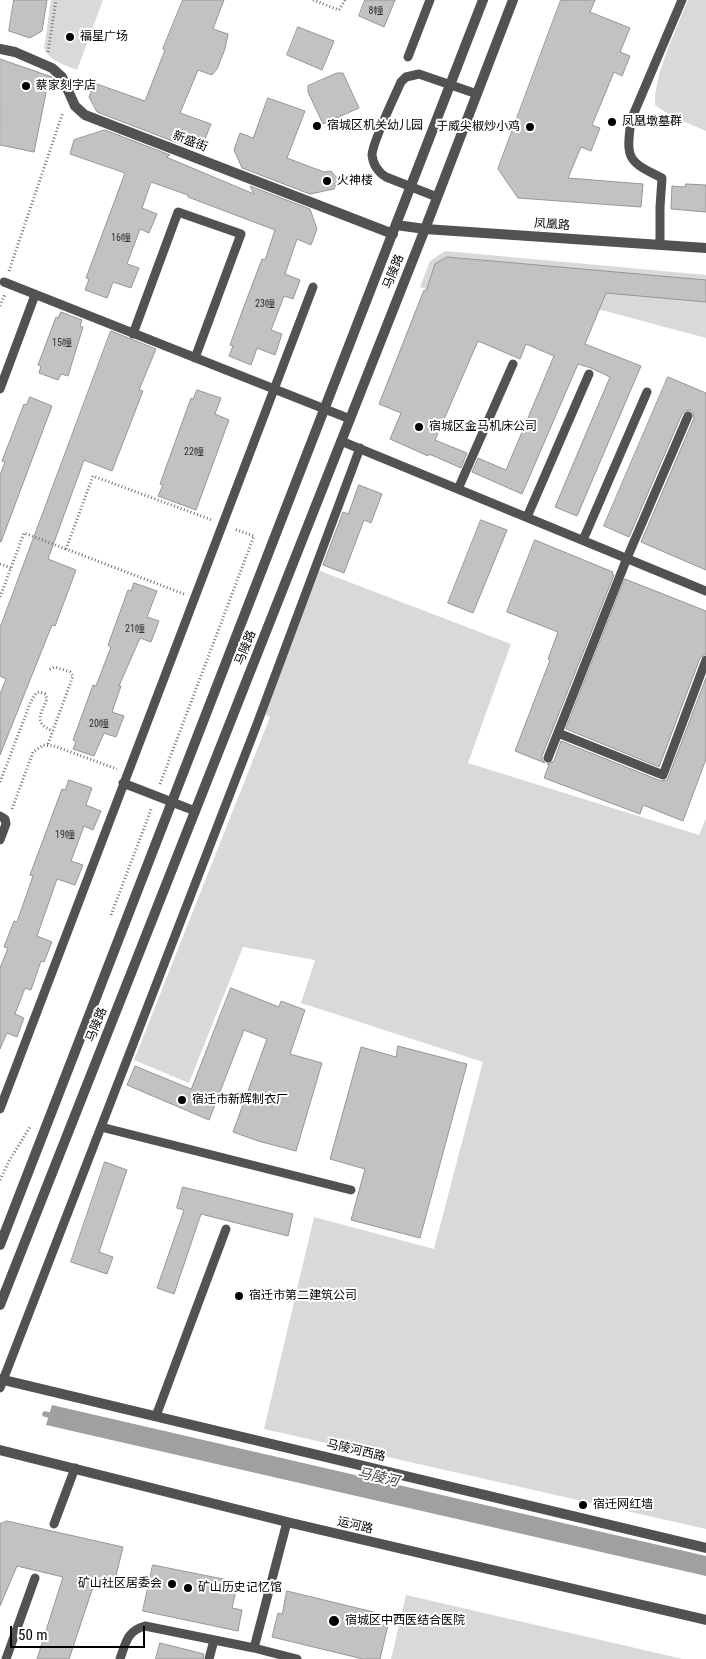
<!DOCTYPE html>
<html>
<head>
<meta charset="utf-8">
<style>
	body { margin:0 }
	#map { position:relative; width:706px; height:1659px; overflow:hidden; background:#fff; font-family:"Roboto Condensed",sans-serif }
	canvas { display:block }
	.scale { position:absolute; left:10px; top:1626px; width:135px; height:22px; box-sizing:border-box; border:2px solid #000; border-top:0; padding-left:6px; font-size:15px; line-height:18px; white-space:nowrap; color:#000; -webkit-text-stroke:4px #fff; paint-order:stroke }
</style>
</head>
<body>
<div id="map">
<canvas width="706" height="1659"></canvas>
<div class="scale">50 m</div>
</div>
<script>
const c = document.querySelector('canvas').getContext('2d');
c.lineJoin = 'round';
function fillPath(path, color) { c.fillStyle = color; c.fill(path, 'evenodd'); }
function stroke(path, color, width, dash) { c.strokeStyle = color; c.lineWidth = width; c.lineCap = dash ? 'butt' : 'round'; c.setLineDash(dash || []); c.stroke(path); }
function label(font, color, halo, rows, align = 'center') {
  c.font = font + ' "Roboto Condensed","Noto Sans SC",sans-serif'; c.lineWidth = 4; c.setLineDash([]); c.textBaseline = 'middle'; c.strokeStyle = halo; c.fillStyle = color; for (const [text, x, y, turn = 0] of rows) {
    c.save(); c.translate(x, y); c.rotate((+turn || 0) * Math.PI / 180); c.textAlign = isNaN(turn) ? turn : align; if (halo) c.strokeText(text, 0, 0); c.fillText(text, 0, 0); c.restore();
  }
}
const green = new Path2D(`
	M 51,0 L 103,0 L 77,70 C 65,65 49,61 44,48 Z
	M 688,0 L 706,0 L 706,131 L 671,116 L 655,105 C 654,73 676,31 688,0 Z
	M 445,251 L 706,275 L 706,338 L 568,301 L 552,332 L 420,287 L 430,261 Z
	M 315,569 L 511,644 L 468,763 L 699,835 L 706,818 L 706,1529 L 264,1429 L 314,1217 L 434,1249 L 483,1062 L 301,1003 L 315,960 L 243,947 L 189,1083 L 134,1060 L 270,717 L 260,712 Z
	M 406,1595 L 683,1659 L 391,1659 Z`);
const water = new Path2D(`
	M 52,1405 L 706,1556 L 706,1576 L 46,1425 Z`);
const stream = new Path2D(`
	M 45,1414 L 56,1417`);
const building = new Path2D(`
	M 14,0 L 47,0 L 42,31 L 30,38 L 9,31 Z
	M 183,0 L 224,0 L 213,29 L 228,34 L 225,49 L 217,69 L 212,75 L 198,70 L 180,113 L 211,124 L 205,139 L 188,147 L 97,112 L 89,97 L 94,83 L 145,101 L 165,50 L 163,49 Z
	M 365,0 L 395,0 L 384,27 L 359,16 Z
	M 561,0 L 595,0 L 590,12 L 630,28 L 620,52 L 630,56 L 622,76 L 614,72 L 592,125 L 600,128 L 591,151 L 581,147 L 568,178 L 643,184 L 641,207 L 518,198 L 498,169 Z
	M 298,27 L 334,41 L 322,70 L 287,55 Z
	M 0,59 L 52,77 L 46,93 L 34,152 L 0,145 Z
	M 337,73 L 343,73 L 359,108 L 323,124 L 308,92 L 308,86 Z
	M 268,98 L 305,111 L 287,158 L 324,172 L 331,171 L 338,179 L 334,189 L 310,194 L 242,168 L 234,150 L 240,133 L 253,138 Z
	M 105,130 L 170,155 L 166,157 L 254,194 L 250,186 L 310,209 L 317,229 L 311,245 L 297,239 L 285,274 L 300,280 L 293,299 L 284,296 L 271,330 L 282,334 L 275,355 L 257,348 L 251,365 L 229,356 L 233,346 L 230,345 L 243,309 L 262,259 L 265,260 L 275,230 L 188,197 L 188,195 L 151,182 L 142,208 L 157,214 L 149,233 L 140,229 L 127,264 L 139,268 L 131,288 L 113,282 L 107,298 L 85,290 L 89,279 L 86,278 L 125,173 L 70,154 L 74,140 Z
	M 686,184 L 706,185 L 706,212 L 671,209 L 672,186 L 685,187 Z
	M 447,257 L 706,280 L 706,302 L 606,293 L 585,344 L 641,366 L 577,516 L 555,507 L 610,377 L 591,368 L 578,364 L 522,494 L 472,472 L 478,458 L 506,470 L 554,356 L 526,344 L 520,359 L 478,341 L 435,440 L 467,453 L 461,468 L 429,454 L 428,456 L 390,439 L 401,413 L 379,404 L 424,290 L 426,291 L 435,264 Z
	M 61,312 L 82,320 L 80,326 L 83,327 L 68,376 L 61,374 L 58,380 L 39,373 L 41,366 L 38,365 L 56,317 L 58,318 Z
	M 111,331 L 156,349 L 139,390 L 143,391 L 112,471 L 84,460 L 48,559 L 76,570 L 55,626 L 52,625 L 0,755 L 0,694 L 6,679 L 0,676 L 0,628 Z
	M 668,377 L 706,393 L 706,570 L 641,542 L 694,418 L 693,413 L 690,410 L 685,411 L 682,414 L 629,537 L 604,526 Z
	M 197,390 L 221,398 L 215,414 L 229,420 L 196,510 L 158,496 L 163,485 L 160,484 L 191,398 L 193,399 Z
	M 30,397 L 52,406 L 1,542 L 0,542 L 0,475 L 5,462 L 2,461 L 24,404 L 26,405 Z
	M 359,485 L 382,494 L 371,523 L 364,520 L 344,573 L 323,565 L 343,512 L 348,514 Z
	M 481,520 L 507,530 L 473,613 L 448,603 Z
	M 535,540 L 613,572 L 612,574 L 614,575 L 542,756 L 542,759 L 545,763 L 515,751 L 550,660 L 548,659 L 558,632 L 507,612 Z
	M 625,579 L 706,611 L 706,654 L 700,658 L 659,767 L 566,729 Z
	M 134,583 L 157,591 L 147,617 L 159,621 L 151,642 L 140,638 L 119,686 L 121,686 L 112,712 L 124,716 L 116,737 L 104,733 L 94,756 L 73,749 L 76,742 L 73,740 L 93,685 L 96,686 L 111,647 L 108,645 L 128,590 L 131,591 Z
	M 706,678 L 706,759 L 683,821 L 643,805 L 640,814 L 544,778 L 549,765 L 547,764 L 554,761 L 561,741 L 661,781 L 667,780 Z
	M 69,780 L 92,788 L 86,805 L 101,811 L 93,830 L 84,826 L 71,861 L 83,865 L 75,885 L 57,879 L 37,936 L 52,942 L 44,962 L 41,961 L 31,990 L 25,988 L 15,1014 L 24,1018 L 17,1037 L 7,1033 L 0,1049 L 0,968 L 8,948 L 4,947 L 14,921 L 17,922 L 33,876 L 30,875 L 62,789 L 65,790 Z
	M 231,988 L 279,1007 L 281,1001 L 305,1010 L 290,1054 L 322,1063 L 296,1151 L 258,1141 L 233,1132 L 267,1039 L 244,1030 L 209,1120 L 127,1085 L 135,1066 L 191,1089 Z
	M 398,1046 L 467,1064 L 420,1238 L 351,1220 L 365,1169 L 330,1159 L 361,1047 L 396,1057 Z
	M 105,1162 L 127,1170 L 99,1252 L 113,1257 L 107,1274 L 71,1262 Z
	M 183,1187 L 293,1214 L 288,1236 L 201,1214 L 174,1294 L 157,1288 L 184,1210 L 177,1208 Z
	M 7,1521 L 123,1547 L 113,1588 L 94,1584 L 69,1659 L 37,1659 L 63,1577 L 17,1566 L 0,1606 L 0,1524 Z
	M 153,1565 L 238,1582 L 232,1608 L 242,1610 L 238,1631 L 143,1611 Z
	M 287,1591 L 390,1616 L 380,1659 L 363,1659 L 272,1637 L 278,1613 L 282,1614 Z
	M 160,1643 L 204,1654 L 203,1659 L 156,1659 Z`);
const path = new Path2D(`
	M 313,0 L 339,10 L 345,0
	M 48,52 L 56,0
	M 9,271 L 63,112
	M 0,306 L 5,294
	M 0,564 L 11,568
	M 184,594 L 66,549 L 93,476 L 212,520
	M 0,597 L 24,533 L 66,549
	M 48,744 L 73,676 L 70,672 L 55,667 L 48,670
	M 0,782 L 31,701 L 36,693 L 40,692 L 45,694 L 47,699 C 41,714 33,723 53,731
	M 160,784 L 254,536 L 234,529
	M 12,809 L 33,752 L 43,745 L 54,746 L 117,769
	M 111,915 L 152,807
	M 0,1180 L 9,1161 L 30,1127`);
const service = new Path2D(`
	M 408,57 L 430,0
	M 437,197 L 386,177 C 378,172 373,164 372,155 C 372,144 395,95 401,82 L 406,77 L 419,74 L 477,94
	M 660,245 L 660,207 L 662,178 C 627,161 626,159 631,120 L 682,0
	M 4,282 L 350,419
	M 133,334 L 178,212 L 241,234 L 195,358
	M 0,389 L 35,295
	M 341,441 L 706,591
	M 458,489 L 513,364
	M 527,517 L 589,374
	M 583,540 L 647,392
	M 558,733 L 663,775 L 706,660
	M 548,758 L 627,558 L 688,416
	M 123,783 L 195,811
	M 0,816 L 5,819 L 6,824 L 0,840
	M 0,1109 L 313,287
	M 101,1127 L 351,1190
	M 0,1388 L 257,724 L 360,448
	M 156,1416 L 226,1229
	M 54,1524 L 75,1468
	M 254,1648 L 287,1522
	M 6,1659 L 35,1578
	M 120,1659 C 126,1642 127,1631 145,1626 L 254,1648 L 297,1659
	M 209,1659 L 214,1640`);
const pedestrian = new Path2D(`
	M 0,49 L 15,52 L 52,68 L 62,77 L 75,106 L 85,115 L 393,234`);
const minor = new Path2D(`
	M 0,1379 L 706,1548`);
const tertiary = new Path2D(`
	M 396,225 L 425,229 L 706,248
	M 0,1245 L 483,0
	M 0,1305 L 425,229 L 513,0
	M 0,1450 L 287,1522 L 706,1620`);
const markers = [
	[70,37,5,"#000"],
	[26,86,5,"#000"],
	[612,122,5,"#000"],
	[317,126,5,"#000"],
	[530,127,5,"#000"],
	[327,181,5,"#000"],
	[419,427,5,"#000"],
	[182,1100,5,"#000"],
	[239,1296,5,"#000"],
	[583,1505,5,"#000"],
	[172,1584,5,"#000"],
	[188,1588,5,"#000"],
	[334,1621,6,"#000"]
];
const numberNames = [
	["8幢",376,11],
	["16幢",121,238],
	["23幢",265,304],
	["15幢",62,343],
	["22幢",194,452],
	["21幢",135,629],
	["20幢",99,724],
	["19幢",65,835]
];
const poiNames = [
	["福星广场",80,37],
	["蔡家刻字店",36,86],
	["凤凰墩墓群",622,122],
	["宿城区机关幼儿园",327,126],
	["于威尖椒炒小鸡",520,127,"right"],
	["火神楼",337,181],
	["宿城区金马机床公司",429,427],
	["宿迁市新辉制衣厂",192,1100],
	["宿迁市第二建筑公司",249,1296],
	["宿迁网红墙",593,1505],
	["矿山社区居委会",162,1584,"right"],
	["矿山历史记忆馆",198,1588],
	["宿城区中西医结合医院",345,1621]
];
const streetNames = [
	["新盛街",190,142,21],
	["凤凰路",552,225,4],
	["马陵路",394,272,-68],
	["马陵路",246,648,-68],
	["马陵路",97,1025,-68],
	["马陵河西路",356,1451,13],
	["运河路",355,1526,13]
];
const waterNames = [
	["马陵河",378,1478,13]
];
fillPath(green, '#d9d9d9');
fillPath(water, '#a0a0a0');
stroke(stream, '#a0a0a0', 5.5);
fillPath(building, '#c2c2c2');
stroke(building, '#969696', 1);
stroke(path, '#747474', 3, [1, 2.5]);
stroke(service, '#525252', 9);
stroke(pedestrian, '#525252', 10);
stroke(minor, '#525252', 10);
stroke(tertiary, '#525252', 10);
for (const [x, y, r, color] of markers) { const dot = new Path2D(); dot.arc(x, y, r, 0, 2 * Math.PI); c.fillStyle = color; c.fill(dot); stroke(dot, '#fff', 2); }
label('10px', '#303030', null, numberNames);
label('12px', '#000', '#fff', poiNames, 'left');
label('12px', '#000', '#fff', streetNames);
label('italic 14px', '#414141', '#fff', waterNames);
</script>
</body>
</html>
